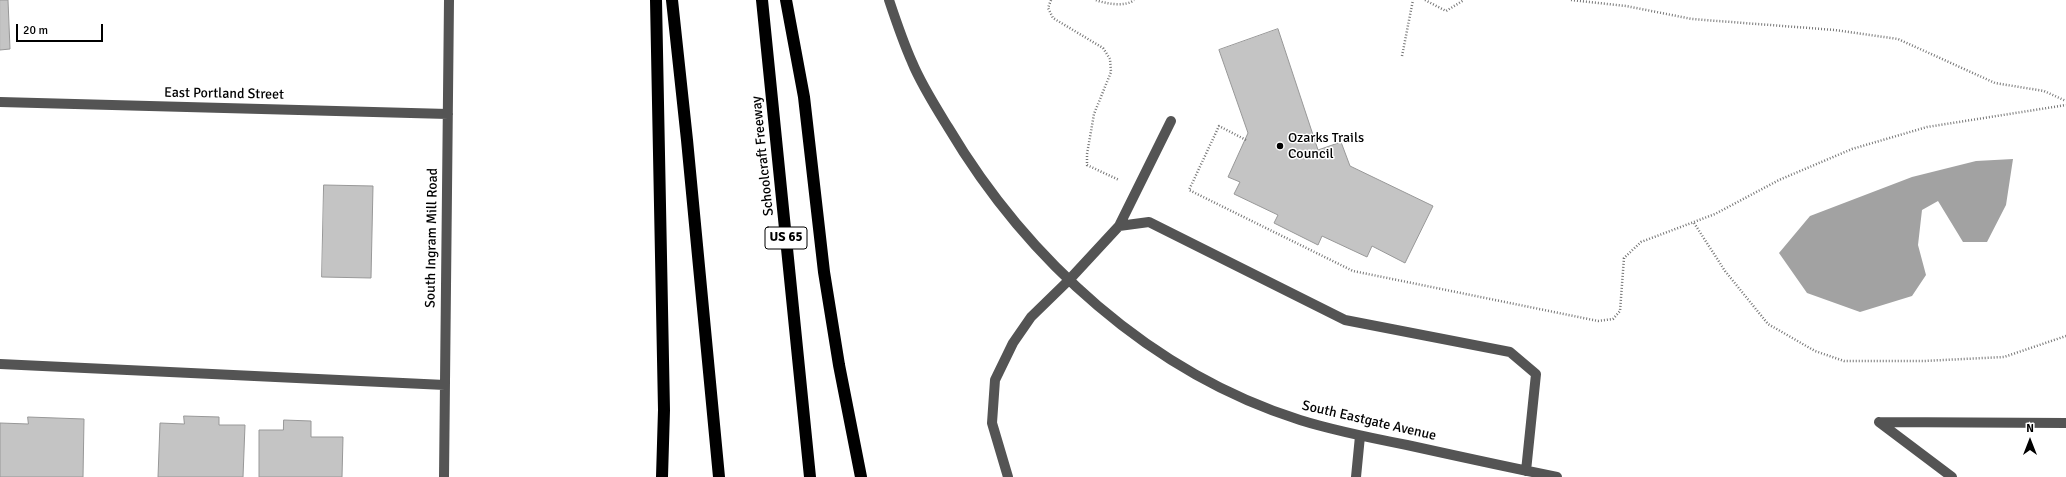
<!DOCTYPE html>
<html>
<head>
<meta charset="utf-8">
<style>
	body { margin:0 }
	#map { position:relative; width:2066px; height:477px; overflow:hidden; background:#fff; font-family:Signika,sans-serif }
	canvas { display:block }
	.north { position:absolute; left:2010px; top:421px; width:40px; height:40px; -webkit-text-stroke:3px #fff; paint-order:stroke; rotate:0deg; font-size:11px; font-weight:700; line-height:16px; text-align:center; color:#000 }
	.north::after { content:''; display:block; margin:auto; width:14px; height:18px; background:#000; clip-path:polygon(50% 0,100% 100%,50% 72%,0 100%) }
	.scale { position:absolute; left:16px; top:24px; width:87px; height:18px; box-sizing:border-box; border:2px solid #000; border-top:0; padding-left:5px; font-size:12px; line-height:14px; white-space:nowrap; color:#000; -webkit-text-stroke:3px #fff; paint-order:stroke }
</style>
</head>
<body>
<div id="map">
<canvas width="2066" height="477"></canvas>
<div class="north">N</div>
<div class="scale">20 m</div>
</div>
<script>
const c = document.querySelector('canvas').getContext('2d');
c.lineJoin = 'round';
function fillPath(path, color) { c.fillStyle = color; c.fill(path, 'evenodd'); }
function stroke(path, color, width, dash) { c.strokeStyle = color; c.lineWidth = width; c.lineCap = dash ? 'butt' : 'round'; c.setLineDash(dash || []); c.stroke(path); }
function label(font, color, halo, rows, align = 'center') {
  c.font = font + ' Signika,sans-serif'; c.lineWidth = 3; c.setLineDash([]); c.textBaseline = 'middle'; c.strokeStyle = halo; c.fillStyle = color; for (const [text, x, y, turn = 0] of rows) {
    c.save(); c.translate(x, y); c.rotate((+turn || 0) * Math.PI / 180); c.textAlign = isNaN(turn) ? turn : align; if (halo) c.strokeText(text, 0, 0); c.fillText(text, 0, 0); c.restore();
  }
}
const water = new Path2D(`
	M 2013,159 L 2006,205 L 1987,242 L 1963,242 L 1938,201 L 1922,210 L 1918,245 L 1926,275 L 1912,296 L 1860,312 L 1807,293 L 1779,253 L 1810,216 L 1912,177 L 1976,161 Z`);
const building = new Path2D(`
	M 0,0 L 8,0 L 10,49 L 0,50 Z
	M 1278,29 L 1318,150 L 1341,142 L 1350,166 L 1433,206 L 1405,263 L 1372,246 L 1367,257 L 1322,236 L 1318,245 L 1274,223 L 1278,215 L 1234,194 L 1240,182 L 1228,177 L 1248,133 L 1219,50 Z
	M 324,185 L 373,186 L 371,278 L 322,277 Z
	M 184,416 L 219,417 L 219,425 L 245,425 L 243,477 L 158,477 L 160,423 L 184,424 Z
	M 28,417 L 84,419 L 83,477 L 0,477 L 0,423 L 28,424 Z
	M 284,420 L 311,421 L 311,437 L 343,437 L 342,477 L 259,477 L 259,430 L 283,430 Z`);
const path = new Path2D(`
	M 1051,0 L 1048,8 L 1053,18 L 1103,48 L 1110,59 L 1111,72 L 1094,114 L 1087,154 L 1087,165 L 1119,180
	M 1096,0 C 1106,4 1126,7 1134,0
	M 1425,0 L 1446,11 L 1464,0
	M 1571,0 L 1626,6 L 1692,19 L 1835,30 L 1898,39 L 1995,83 L 2044,91 L 2066,101
	M 1402,56 L 1413,0
	M 1246,140 L 1219,126 L 1189,190 L 1353,271 L 1598,321 L 1613,319 L 1620,311 L 1624,258 L 1641,242 L 1715,214 L 1779,180 L 1852,149 L 1927,127 L 2066,105
	M 1694,223 L 1725,271 L 1768,324 L 1815,351 L 1844,361 L 1924,361 L 2004,357 L 2066,336`);
const minor = new Path2D(`
	M 889,0 C 896,21 903,42 912,62 C 921,84 935,106 948,127 C 1027,260 1151,373 1300,420 C 1335,431 1371,438 1407,445 C 1457,456 1507,467 1557,477
	M 0,102 L 448,114
	M 1119,226 L 1171,121
	M 0,364 L 445,385
	M 1879,422 L 2066,423
	M 1879,422 L 1952,477
	M 444,477 L 449,0
	M 1008,477 L 992,423 L 995,380 L 1013,343 L 1031,317 L 1069,280 L 1119,226 L 1149,222 L 1345,320 L 1510,352 L 1536,374 L 1526,471
	M 1356,477 L 1360,436`);
const highway = new Path2D(`
	M 656,0 L 664,410 L 662,477
	M 672,0 L 687,140 L 719,477
	M 762,0 L 810,477
	M 786,0 L 804,97 L 824,272 L 839,365 L 861,477`);
const markers = [
	[1280,146,4,"#000"]
];
const shields = [
	[786,238,42]
];
const shieldNames = [
	["US 65",786,238]
];
const streetNames = [
	["East Portland Street",224,94,1],
	["Schoolcraft Freeway",763,156,-96],
	["South Ingram Mill Road",432,238,-89],
	["South Eastgate Avenue",1369,421,13]
];
const poiNames = [
	["Ozarks Trails",1288,138],
	["Council",1288,154]
];
fillPath(water, '#a2a2a2');
fillPath(building, '#c4c4c4');
stroke(building, '#989898', 1);
stroke(path, '#767676', 2.5, [1, 2]);
stroke(minor, '#545454', 10);
stroke(highway, '#000', 12);
for (const [x, y, r, color] of markers) { const dot = new Path2D(); dot.arc(x, y, r, 0, 2 * Math.PI); c.fillStyle = color; c.fill(dot); stroke(dot, '#fff', 1.5); }
for (const [x, y, w] of shields) { const box = new Path2D(); box.roundRect(x - w / 2, y - 11, w, 22, 3); c.fillStyle = '#fff'; c.fill(box); stroke(box, '#000', 1); }
label('bold 13px', '#000', null, shieldNames);
label('14px', '#000', '#fff', streetNames);
label('14px', '#000', '#fff', poiNames, 'left');
</script>
</body>
</html>
